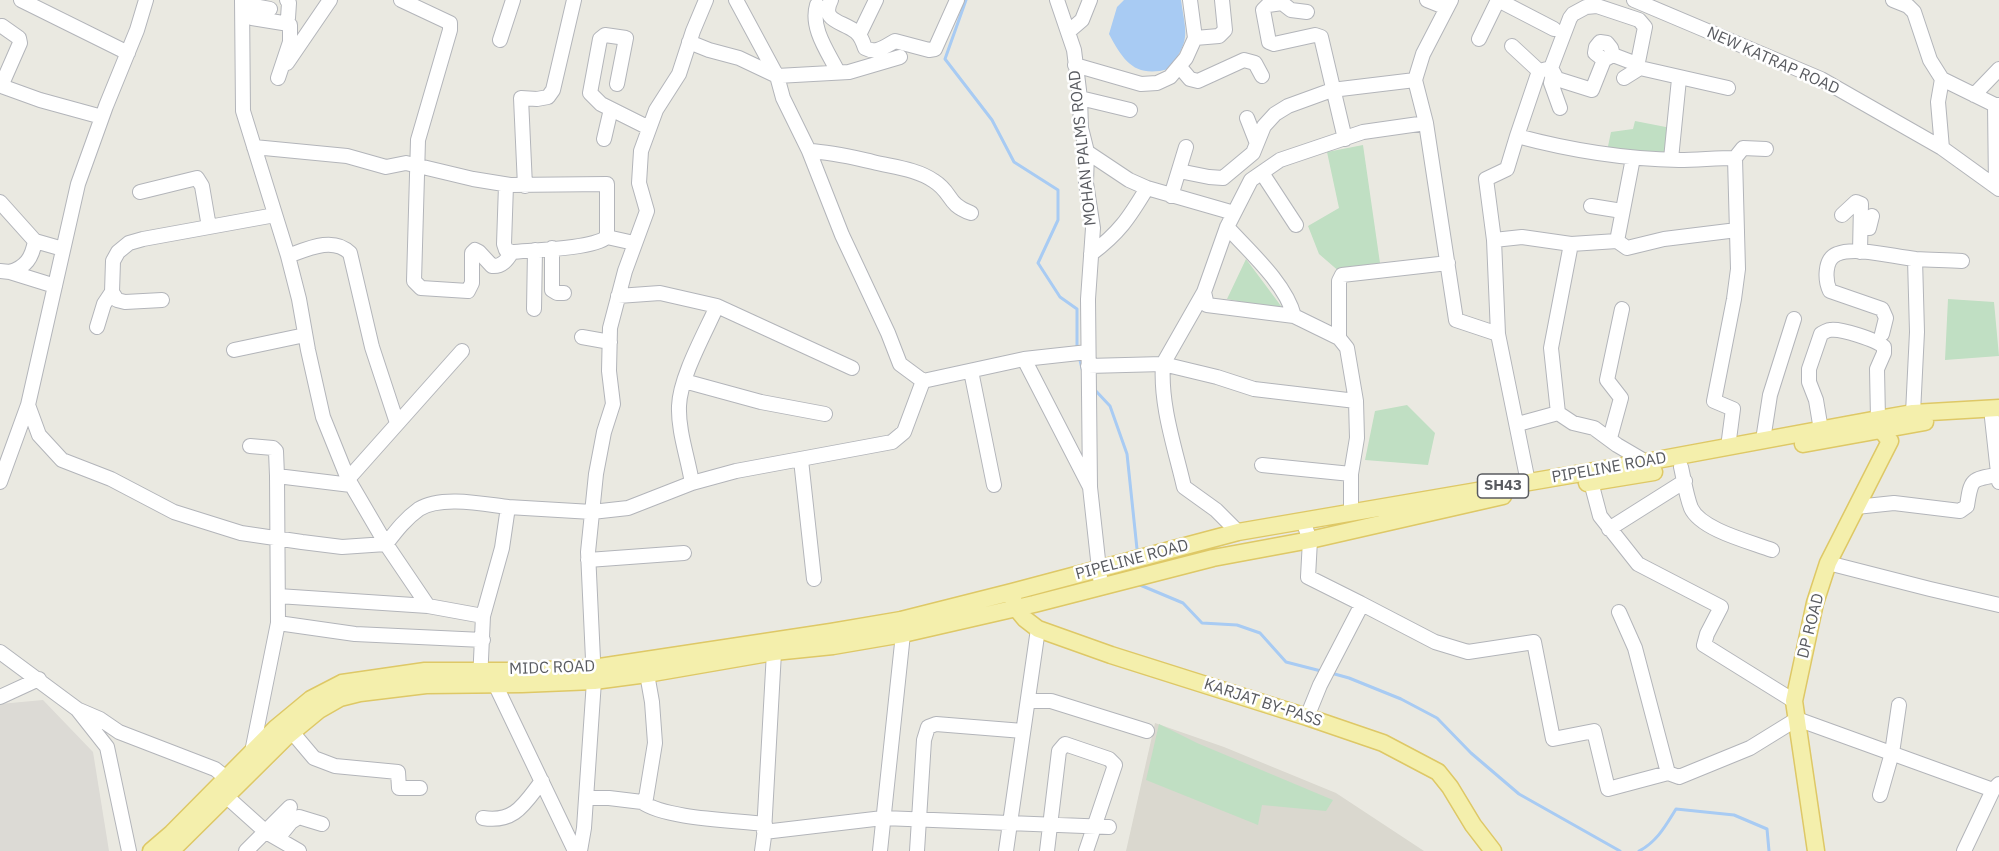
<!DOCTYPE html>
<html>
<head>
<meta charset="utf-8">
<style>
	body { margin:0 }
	canvas { display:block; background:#eae9e1 }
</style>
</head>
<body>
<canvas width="1999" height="851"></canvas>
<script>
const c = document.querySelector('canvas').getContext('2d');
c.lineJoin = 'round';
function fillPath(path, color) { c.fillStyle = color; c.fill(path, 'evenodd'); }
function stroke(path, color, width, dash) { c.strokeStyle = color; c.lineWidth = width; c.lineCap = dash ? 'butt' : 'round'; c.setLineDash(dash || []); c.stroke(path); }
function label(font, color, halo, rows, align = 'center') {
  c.font = font + ' "IBM Plex Sans",sans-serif'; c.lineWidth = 5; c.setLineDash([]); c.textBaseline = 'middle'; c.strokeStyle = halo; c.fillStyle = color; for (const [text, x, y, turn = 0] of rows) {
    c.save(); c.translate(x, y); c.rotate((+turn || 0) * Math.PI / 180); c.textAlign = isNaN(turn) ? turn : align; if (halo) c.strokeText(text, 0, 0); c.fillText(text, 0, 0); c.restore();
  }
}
const industrial = new Path2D(`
	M 43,700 L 93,752 L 109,851 L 0,851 L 0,704 Z`);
const education = new Path2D(`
	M 1155,723 L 1224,747 L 1336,793 L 1424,851 L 1126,851 Z`);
const green = new Path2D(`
	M 1635,121 L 1671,128 L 1668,157 L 1607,151 L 1611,132 L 1633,129 Z
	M 1363,145 L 1381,270 L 1341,273 L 1319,254 L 1308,226 L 1339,208 L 1327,152 Z
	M 1246,259 L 1284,310 L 1227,299 Z
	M 1948,299 L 1994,302 L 1999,356 L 1945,360 Z
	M 1407,405 L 1435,433 L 1428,465 L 1365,460 L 1375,411 Z
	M 1159,724 L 1197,743 L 1333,800 L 1326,811 L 1262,805 L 1258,825 L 1146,780 Z`);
const water = new Path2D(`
	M 1124,0 L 1181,0 C 1186,35 1191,39 1169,69 C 1135,78 1124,62 1109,34 L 1117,7 Z`);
const stream = new Path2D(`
	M 966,0 L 945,59 L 992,120 L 1014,162 L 1058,190 L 1058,220 L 1038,263 L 1060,297 L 1077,309 L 1077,349
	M 1079,356 L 1083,373
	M 1095,390 L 1110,406 L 1127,454 L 1137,549
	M 1140,585 L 1183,603 L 1202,623 L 1237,625 L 1260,633 L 1286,662 L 1321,671
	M 1331,673 L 1349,678 L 1401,699 L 1437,718 L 1471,753 L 1519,794 L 1620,851
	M 1639,851 C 1657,842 1666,825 1676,809 L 1734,815 L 1767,829 L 1769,851`);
const minor = new Path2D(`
	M 21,0 L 128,53
	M 146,0 L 137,30 L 106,106 L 78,184 L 28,405 L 39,435 L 62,460 L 111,479 L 174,512 L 241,533 L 302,542 L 342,547 L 386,544 L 428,606 L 483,616
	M 242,0 L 243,111 L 288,256 L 299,299 L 308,350 L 323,417 L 348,479 L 386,544 C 396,531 405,519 419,509 C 441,495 484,504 508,507 L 502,548 L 483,616 L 480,681
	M 287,0 L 289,3 L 288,18
	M 401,0 L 450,23 L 450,30 L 418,140 L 414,281 L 421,288 L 468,291 L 472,283 L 472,253 L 475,250 L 479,252 L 492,266 C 502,267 507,260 512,252
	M 736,0 L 777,76 L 849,72 L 900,57
	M 831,0 C 820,22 843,21 856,32 C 861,36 863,42 865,48 C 876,54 884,47 895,41 L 929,50 L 935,49 L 957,0
	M 1057,0 L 1074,50 L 1080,98 L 1081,128 L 1087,152 L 1086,183 L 1093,228 L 1088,299 L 1090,487 L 1100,578
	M 1427,0 L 1447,8
	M 1451,0 L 1423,54 L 1415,80 L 1426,123 L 1456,320 L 1498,334 L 1528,482
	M 1498,0 L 1554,29
	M 1634,0 L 1821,79 L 1942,148 L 1999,189
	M 1893,0 L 1908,6 L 1914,12 L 1930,60 L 1942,79 L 1995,105 L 1999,105
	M 249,5 L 270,9
	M 817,5 C 810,28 828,52 838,72
	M 1307,12 L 1291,10 L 1282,3 L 1268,5 L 1263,10 L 1269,42 L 1274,44 L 1315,35 L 1321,37 L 1345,139
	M 252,18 L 289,24 L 290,25 L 290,42 L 278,78
	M 2,26 L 19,38 L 20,43 L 2,84 L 4,87 L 40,100 L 102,117
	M 1068,32 L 1082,20 L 1090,0
	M 859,35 L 876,0
	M 1195,38 L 1219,36 L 1225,30 L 1222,0
	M 1479,39 L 1498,0
	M 500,40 L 513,0
	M 689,42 L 709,50 L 739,58 L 777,76 L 783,98 L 809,151 L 842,235 L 888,333 L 900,364 L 923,381
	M 1512,46 L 1539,71
	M 287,63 L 330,0
	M 1075,65 L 1141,84 L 1157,83 L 1170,77 L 1186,58 L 1195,38 L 1190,0
	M 1179,66 L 1190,79 L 1198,81 L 1244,60 L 1255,63 L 1262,76
	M 1551,68 L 1557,79 L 1592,90 L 1604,60
	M 1539,71 L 1551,68 L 1570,18 L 1573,14 L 1586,7 L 1597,6 L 1639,20 L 1645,27 L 1638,62 L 1634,63 L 1613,55 L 1611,48 L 1607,43 L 1600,42 L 1596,47 L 1595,53 L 1604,60 L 1613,55
	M 1553,74 L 1551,83 L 1560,108
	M 1624,78 L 1640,68 L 1728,88
	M 617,84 L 626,38 L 605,35 L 600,39 L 590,93 L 601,104 L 649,128
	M 1974,95 L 1999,69
	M 1080,98 L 1130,110
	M 1995,105 L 1996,187
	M 1247,118 L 1256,141
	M 1517,136 L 1539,71
	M 604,139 L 611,109
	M 254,147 L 347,156 L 386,167 L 406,163 L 473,179 L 510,185 L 607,184 L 607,237 L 634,243
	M 1942,148 L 1938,102 L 1942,79
	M 809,151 C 832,152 851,157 873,162 C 893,167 917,169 934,181 C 953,193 946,204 971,213
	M 1087,152 L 1129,180 L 1147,188 L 1234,213
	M 1735,158 L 1743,148 L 1766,149
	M 1671,159 L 1679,79
	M 1179,171 L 1209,177 L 1223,178 L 1253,153 L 1264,126 L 1275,114 L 1288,106 L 1332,90 L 1415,80
	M 1262,173 L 1296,225
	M 506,185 L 504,244 L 506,250 L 512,252 C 534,250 592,249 607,237
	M 525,186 L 521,98 L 537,99 L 548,97 L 553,90 L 574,0
	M 140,192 L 197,178 L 202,186 L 209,227
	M 1171,196 L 1186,147
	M 0,202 L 35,241 L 63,249
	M 1591,206 L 1622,211
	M 1842,215 L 1856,202 L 1861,204 L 1860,252
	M 1227,227 C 1250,252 1286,284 1294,316 L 1339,338 L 1347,348 L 1356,401 L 1357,438 L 1351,474 L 1351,512
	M 1861,228 L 1869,228 L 1872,216
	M 1494,240 L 1522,237 L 1571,244 L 1551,348 L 1558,413 L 1518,424
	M 1617,241 L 1633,158
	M 1571,244 L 1617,241 L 1627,248 L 1664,239 L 1737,230
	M 552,248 L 552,290 L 557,293 L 564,293
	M 1091,254 C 1119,233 1129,218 1147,188
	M 288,256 C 307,249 333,236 350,253 L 372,347 L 397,423
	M 0,271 L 10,272 L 55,286
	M 10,272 C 26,267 32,258 35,241
	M 112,292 L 117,300 L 125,302 L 162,300
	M 1204,292 L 1207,305 L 1294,316
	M 618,296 L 660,293 L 717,306 C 705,333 680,377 679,406 C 678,431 688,458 692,483
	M 717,306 L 852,368
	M 534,309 L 535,250
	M 97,327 L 104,304 L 112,292 L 113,261 L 118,252 L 129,243 L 143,239 L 275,215
	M 1498,334 L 1494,240 L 1486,179 L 1507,169 L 1517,136 C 1569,150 1625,159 1679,160 C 1697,160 1716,158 1735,158 L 1738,269 L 1734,299 L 1714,401 L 1733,409 L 1728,447
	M 1882,334 L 1886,318 L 1882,309 L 1830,291 C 1825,281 1824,259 1837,254 C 1856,246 1894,257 1916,259 C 1931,260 1947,260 1962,261
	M 582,337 L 610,342
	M 1339,338 L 1339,281 L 1342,275 L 1448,263
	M 234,350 L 305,335
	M 1024,359 L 1088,352
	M 1088,366 L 1163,364 L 1217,377 L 1254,389 L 1356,401
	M 971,371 L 994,485
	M 684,381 L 761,402 L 825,414
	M 1558,413 L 1573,423 L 1594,428 L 1617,445 L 1646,462
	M 1913,413 L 1917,332 L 1915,259
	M 1992,418 L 1999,482
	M 1821,430 L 1816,400 L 1809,382 L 1809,369 L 1821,334 C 1822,333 1828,330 1830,330 C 1840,328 1877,340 1884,347 L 1884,353 L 1877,369 L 1878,419
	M 1610,438 L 1621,398 L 1607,380 L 1622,309
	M 1763,440 L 1770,395 L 1794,319
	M 250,446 L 273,448 L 276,451 L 277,476
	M 801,460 L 814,579
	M 1262,465 L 1351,474
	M 1681,467 C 1684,480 1686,495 1691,508 C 1701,530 1751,542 1772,550
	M 348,479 L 462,351
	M 0,482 L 28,405
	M 1591,482 L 1600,516 L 1638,564 L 1721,607 L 1707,634 L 1704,645 L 1794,701
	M 508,507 L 592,512 L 628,508 L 692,483 L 736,471 L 892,442 L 904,432 L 923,381 L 1024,359 L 1090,487
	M 1856,507 L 1894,503 L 1960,511 L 1967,506 C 1971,479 1971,479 1998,475
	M 1303,521 L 1310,540 L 1308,577 L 1360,603 L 1360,608 L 1320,685 L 1307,717
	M 1609,529 L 1685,481
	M 1238,532 L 1216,510 L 1184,487 C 1175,448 1160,405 1163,364 L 1204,292 L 1227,227 L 1251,180 L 1280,160 L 1363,132 L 1426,123
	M 588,560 L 684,553
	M 1828,563 L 1930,589 L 1999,605
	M 278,596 L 428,606
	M 1360,603 L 1435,642 L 1468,652 L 1534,642 L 1553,739 L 1594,731 L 1608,789 L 1668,773 L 1679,777 L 1750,748 L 1797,719 L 1993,790
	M 1619,612 L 1635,648 L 1668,773
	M 278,623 L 355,634 L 483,640
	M 0,652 L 77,709 L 107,747 L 129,851
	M 774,652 L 764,832 L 883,818 L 1109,827
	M 495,684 L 575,851
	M 0,697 L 39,679
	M 1028,701 L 1051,701 L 1147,731
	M 79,710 L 100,719 L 119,732 L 215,769 L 234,784
	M 292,732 L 314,758 L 335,766 L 398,772 L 399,788 L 420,788
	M 252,752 L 278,623 L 277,476 L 351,485
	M 1880,795 L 1892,753 L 1899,705
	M 227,797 L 266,832 L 299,851
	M 586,798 L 609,798 L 642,802 L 646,798 L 655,743 L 652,702 L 647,674
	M 642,802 C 666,819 734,820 765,824
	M 483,818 C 515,823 524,804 542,781
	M 278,838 L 291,822 L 299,817 L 322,824
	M 246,851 L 290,807
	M 580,851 L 584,828 L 594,681 L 588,552 L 596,474 L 604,432 L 613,404 L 609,371 L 610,328 L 625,271 L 647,211 L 639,183 L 641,151 L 656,110 L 679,74 L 693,31 L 706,0
	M 762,851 L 765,829
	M 880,851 L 903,634
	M 917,851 L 924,740 L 928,727 L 936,724 L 1023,731
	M 1006,851 L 1038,629
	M 1047,851 L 1059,751 L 1065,744 L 1109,759 L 1115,765 L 1086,851
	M 1964,851 L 1993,790 L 1999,784`);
const major = new Path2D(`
	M 1803,444 L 1925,422
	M 1587,483 L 1654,472
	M 1013,599 L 1015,607 L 1025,619 L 1038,629 L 1111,655 L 1307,717 L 1383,743 L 1438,772 L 1450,787 L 1473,825 L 1493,851
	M 151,851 L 172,833 L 276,728 L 311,699 L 342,683 L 425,671 L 522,671 L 593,668 L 831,632 L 901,620 L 1012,592 L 1238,532 L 1646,462 L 1878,419 L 1913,413 L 1999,408
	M 171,851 L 285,738 L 319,710 L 340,698 L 360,693 L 426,685 L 522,684 L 594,681 L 647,674 L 774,652 L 833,646 L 903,634 L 1034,604 L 1213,558 L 1310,540 L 1503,496
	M 1816,851 L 1794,701 L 1815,603 L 1828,563 L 1890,441 L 1882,431 L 1879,423`);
const shields = [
	[1503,486,51]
];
const shieldNames = [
	["SH43",1503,486]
];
const streetNames = [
	["NEW KATRAP ROAD",1773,61,24],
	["MOHAN PALMS ROAD",1083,148,-96],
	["PIPELINE ROAD",1609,468,-10],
	["PIPELINE ROAD",1132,560,-15],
	["DP ROAD",1811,626,-76],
	["MIDC ROAD",552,668,-2],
	["KARJAT BY-PASS",1263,703,18]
];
fillPath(industrial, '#dcdad5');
fillPath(education, '#dad8cf');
fillPath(green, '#c0dfc3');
fillPath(water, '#a8cbf3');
stroke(stream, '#a8cbf3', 3);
stroke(minor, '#b3b5ba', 16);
stroke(major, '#dec866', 19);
stroke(minor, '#fff', 14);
stroke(major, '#f4efac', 16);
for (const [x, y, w] of shields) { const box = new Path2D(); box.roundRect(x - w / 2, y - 12, w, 24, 4.5); c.fillStyle = '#fff'; c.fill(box); stroke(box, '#595b60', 1.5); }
label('bold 15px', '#595b60', null, shieldNames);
label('16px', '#595b60', '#fff', streetNames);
</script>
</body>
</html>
